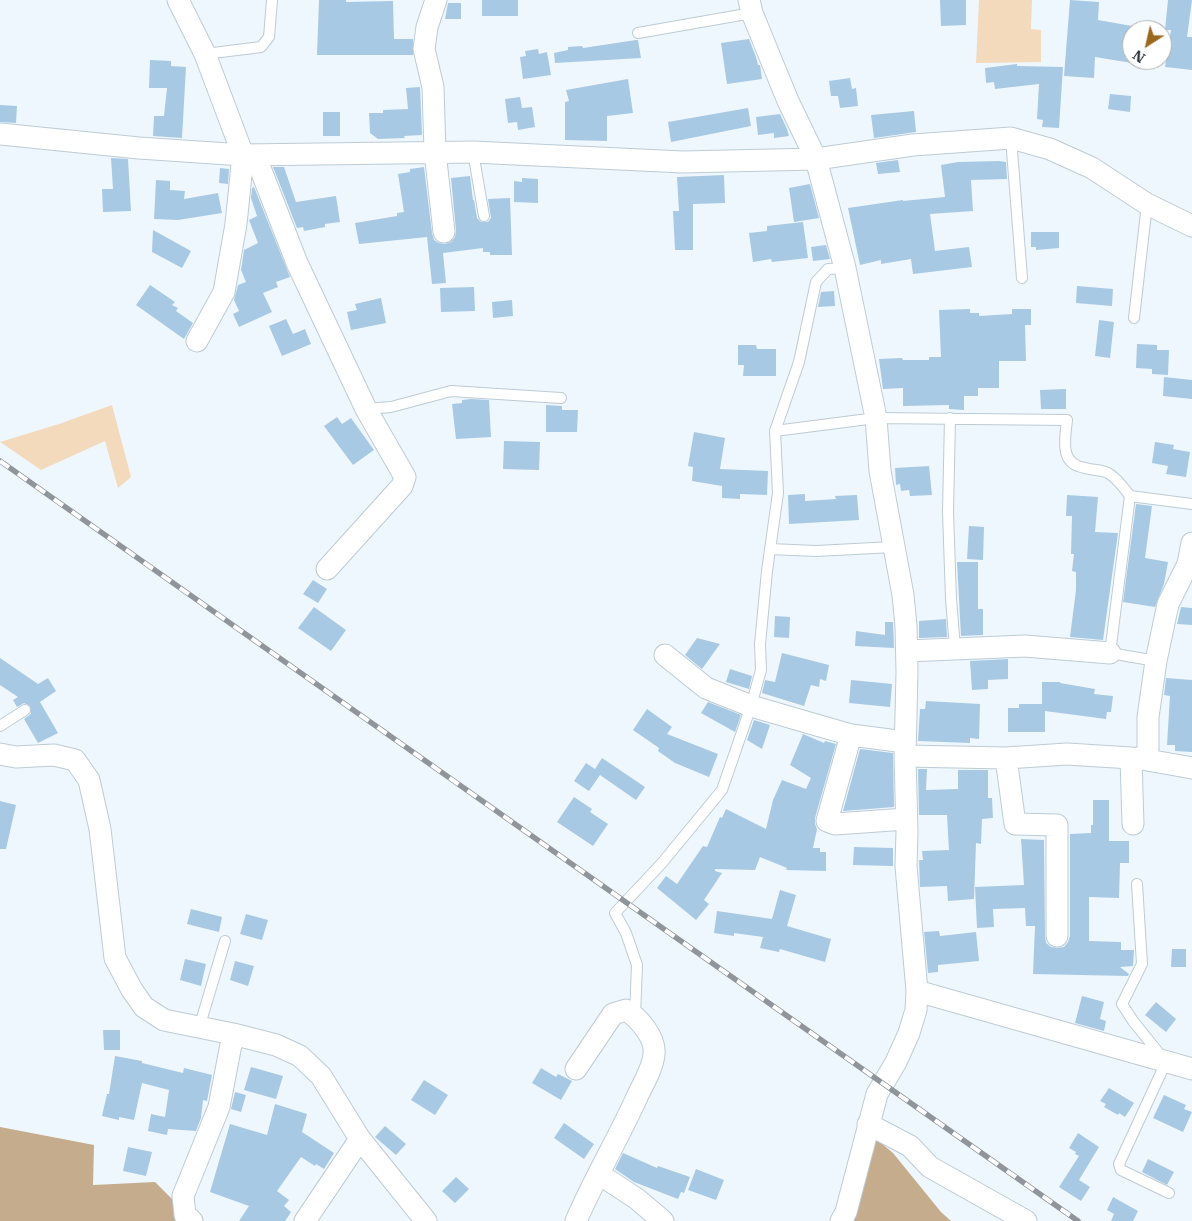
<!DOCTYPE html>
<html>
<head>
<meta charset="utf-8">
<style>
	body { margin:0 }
	#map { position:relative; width:1192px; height:1221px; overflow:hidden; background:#eff7fe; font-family:"IBM Plex Serif",serif }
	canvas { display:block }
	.north { position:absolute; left:1122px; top:20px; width:50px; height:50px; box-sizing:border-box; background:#fff; border:1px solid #abadaf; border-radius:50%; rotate:215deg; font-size:14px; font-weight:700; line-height:20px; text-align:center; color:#2e3338 }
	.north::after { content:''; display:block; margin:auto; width:18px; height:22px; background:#9b691d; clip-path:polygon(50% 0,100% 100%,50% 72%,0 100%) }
</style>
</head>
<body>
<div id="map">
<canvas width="1192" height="1221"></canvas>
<div class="north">N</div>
</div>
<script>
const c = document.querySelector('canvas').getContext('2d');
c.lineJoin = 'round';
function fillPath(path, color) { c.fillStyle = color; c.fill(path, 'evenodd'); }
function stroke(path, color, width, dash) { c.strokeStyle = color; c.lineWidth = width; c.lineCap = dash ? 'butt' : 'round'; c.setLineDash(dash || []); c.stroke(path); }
const green = new Path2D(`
	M 979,0 L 1032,0 L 1031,29 L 1041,30 L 1041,62 L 976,63 Z
	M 112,405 L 131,477 L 118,488 L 105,441 L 41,470 L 0,442 L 59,424 Z`);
const forest = new Path2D(`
	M 0,1127 L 94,1145 L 93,1185 L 155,1182 L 194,1221 L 0,1221 Z
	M 875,1138 L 893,1153 L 941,1212 L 951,1221 L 848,1221 Z`);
const building = new Path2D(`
	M 319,0 L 346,0 L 346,2 L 393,1 L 394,39 L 413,39 L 413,55 L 317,55 Z
	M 482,0 L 518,0 L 518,16 L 482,16 Z
	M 940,0 L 966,0 L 966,25 L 941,26 Z
	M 1070,0 L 1099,2 L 1098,20 L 1132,26 L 1132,63 L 1095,57 L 1094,78 L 1064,76 Z
	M 1168,0 L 1192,0 L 1187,37 L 1192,37 L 1192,70 L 1165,67 L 1171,30 L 1165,30 Z
	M 448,3 L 461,3 L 461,19 L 445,19 Z
	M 749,39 L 756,57 L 758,65 L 760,65 L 762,79 L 727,84 L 721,43 Z
	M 636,40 L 638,40 L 641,58 L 555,63 L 554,53 L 568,50 L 568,47 L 582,46 L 583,48 Z
	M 538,49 L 539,54 L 547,52 L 551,75 L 523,79 L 520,57 L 526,56 L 525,51 Z
	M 150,60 L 171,61 L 171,66 L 186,67 L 182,138 L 153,136 L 154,116 L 164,116 L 167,88 L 149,88 Z
	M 1017,64 L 1017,66 L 1063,67 L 1059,128 L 1042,127 L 1043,120 L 1037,119 L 1039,84 L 995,89 L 994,82 L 986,83 L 985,68 Z
	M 850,78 L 852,89 L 856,88 L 858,106 L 840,108 L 838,96 L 831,96 L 829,81 Z
	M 628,79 L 633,113 L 607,116 L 607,141 L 565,140 L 565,102 L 569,101 L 566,90 Z
	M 420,87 L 422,135 L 404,136 L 405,138 L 378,139 L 370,133 L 369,113 L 383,113 L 383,110 L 408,109 L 406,88 Z
	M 1110,94 L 1131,96 L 1130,112 L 1108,109 Z
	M 520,97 L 522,108 L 532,107 L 535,127 L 518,130 L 517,122 L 508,123 L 505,99 Z
	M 0,105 L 17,106 L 16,123 L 0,122 Z
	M 748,108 L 751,126 L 671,142 L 668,122 Z
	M 914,111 L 916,132 L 874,138 L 871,115 Z
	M 323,112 L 340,112 L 340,136 L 323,136 Z
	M 780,114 L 787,129 L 789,136 L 774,138 L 774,133 L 758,135 L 756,117 Z
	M 111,158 L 128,159 L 131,211 L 103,212 L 102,189 L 113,189 Z
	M 898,160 L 900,172 L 878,174 L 876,163 Z
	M 999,161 L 1006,162 L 1007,179 L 971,180 L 973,211 L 930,214 L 935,251 L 969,247 L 972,267 L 913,274 L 911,259 L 881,264 L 881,260 L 860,265 L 848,208 L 903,200 L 903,201 L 945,197 L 941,165 L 958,162 Z
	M 273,167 L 284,167 L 296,202 L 336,196 L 340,222 L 325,224 L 325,227 L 304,231 L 303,227 L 297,228 Z
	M 424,167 L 432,233 L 434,240 L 439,243 L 445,244 L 451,242 L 455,237 L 456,231 L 451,178 L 470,176 L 473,200 L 474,200 L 477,218 L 481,222 L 488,222 L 491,218 L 488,199 L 510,198 L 512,255 L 490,255 L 490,252 L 483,252 L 483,248 L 443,253 L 446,283 L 432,284 L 427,237 L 359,244 L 355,223 L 397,216 L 397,213 L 404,212 L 398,174 L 410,172 L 410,169 Z
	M 220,168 L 229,169 L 228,184 L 219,183 Z
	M 724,175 L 725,203 L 693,204 L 693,250 L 675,250 L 673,211 L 679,211 L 677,177 Z
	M 522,178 L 538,179 L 538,203 L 514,202 L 514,181 L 522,182 Z
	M 156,180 L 170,181 L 170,190 L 185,191 L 184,199 L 218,193 L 222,213 L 178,220 L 154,219 Z
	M 810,184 L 819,218 L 794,222 L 789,188 Z
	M 254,187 L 290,277 L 276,282 L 278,287 L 263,293 L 272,312 L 239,327 L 233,314 L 239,311 L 234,300 L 238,285 L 246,282 L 241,270 L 244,250 L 258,243 L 249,220 L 257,216 L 251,198 L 252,188 Z
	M 803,222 L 808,258 L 772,262 L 771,259 L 753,262 L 749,233 L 767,231 L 767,226 Z
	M 153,230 L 191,251 L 182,268 L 152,252 Z
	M 1031,232 L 1059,232 L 1059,248 L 1036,250 L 1036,247 L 1031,247 Z
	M 826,245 L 830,259 L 813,261 L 811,247 Z
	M 150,285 L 175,302 L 172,305 L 178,308 L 176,311 L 193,323 L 184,339 L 136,305 Z
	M 1077,286 L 1113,289 L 1112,306 L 1076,303 Z
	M 474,287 L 475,311 L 441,312 L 440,288 Z
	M 834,291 L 835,306 L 818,307 L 821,292 Z
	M 381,298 L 386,323 L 351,330 L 347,312 L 357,310 L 355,304 Z
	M 512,300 L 513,316 L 493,318 L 492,302 Z
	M 970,309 L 970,313 L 979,313 L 979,316 L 1012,314 L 1012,309 L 1031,309 L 1031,325 L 1025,325 L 1026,361 L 999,361 L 999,388 L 978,388 L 978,396 L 964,396 L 964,410 L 949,409 L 949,405 L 903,406 L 903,388 L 883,389 L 879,359 L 902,358 L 903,360 L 929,360 L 929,357 L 941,357 L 939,310 Z
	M 286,319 L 293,334 L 305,329 L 311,344 L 282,356 L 269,326 Z
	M 1099,320 L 1114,322 L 1110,358 L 1095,356 Z
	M 1137,344 L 1157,345 L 1157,350 L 1169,350 L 1168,375 L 1152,374 L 1152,369 L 1136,368 Z
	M 738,345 L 756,345 L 757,349 L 776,349 L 776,376 L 743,376 L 744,365 L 738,365 Z
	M 1164,377 L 1192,380 L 1192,399 L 1163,396 Z
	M 1066,389 L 1066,409 L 1041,409 L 1040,390 Z
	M 471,399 L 489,400 L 491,437 L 456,439 L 452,404 L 462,403 L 462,400 Z
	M 546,405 L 562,406 L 562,410 L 578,410 L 577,432 L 546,432 Z
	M 337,417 L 342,424 L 351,418 L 374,450 L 353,465 L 324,426 Z
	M 694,432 L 725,438 L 720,469 L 768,471 L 767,495 L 740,494 L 740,499 L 722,498 L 722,486 L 692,481 L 693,467 L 688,466 Z
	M 504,441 L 540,442 L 539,470 L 503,469 Z
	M 1155,442 L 1174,445 L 1173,449 L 1190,452 L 1186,477 L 1166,474 L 1168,466 L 1152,463 Z
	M 929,466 L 932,495 L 910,496 L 909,490 L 901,491 L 900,484 L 896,485 L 895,468 Z
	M 805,494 L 805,501 L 836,499 L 835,496 L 857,495 L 859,520 L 789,524 L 788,495 Z
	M 1067,495 L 1098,497 L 1095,532 L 1118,533 L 1103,640 L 1070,637 L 1076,590 L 1076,572 L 1072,571 L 1074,554 L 1071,554 L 1072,516 L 1066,516 Z
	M 1136,504 L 1152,506 L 1145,558 L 1168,562 L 1164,584 L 1155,607 L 1123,602 Z
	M 969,526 L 984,527 L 983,560 L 967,559 Z
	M 957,562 L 978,562 L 978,609 L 983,609 L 983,635 L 961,636 Z
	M 313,580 L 327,589 L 318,603 L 303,594 Z
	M 314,607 L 346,630 L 331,651 L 298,628 Z
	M 1181,607 L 1192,608 L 1192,625 L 1177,624 Z
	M 775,616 L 790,617 L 789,638 L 774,637 Z
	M 946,619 L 947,637 L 919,638 L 919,621 Z
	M 885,622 L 893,622 L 894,648 L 855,646 L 856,631 L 885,635 Z
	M 697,638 L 720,644 L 702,669 L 685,655 Z
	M 782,653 L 829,665 L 826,681 L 820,679 L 819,687 L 811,685 L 804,706 L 762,693 L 765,680 L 775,682 Z
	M 0,658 L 38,684 L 48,678 L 56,691 L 40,702 L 58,733 L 38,743 L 24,719 L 31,714 L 30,706 L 24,703 L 17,707 L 13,700 L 18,697 L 0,685 Z
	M 1008,659 L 1008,679 L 988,680 L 988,689 L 972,690 L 970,661 Z
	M 730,669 L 752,676 L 749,689 L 726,682 Z
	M 1166,678 L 1192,680 L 1192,752 L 1175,751 L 1175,745 L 1167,745 L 1170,696 L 1164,695 Z
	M 851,680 L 892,684 L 890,707 L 849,703 Z
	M 1042,682 L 1060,682 L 1060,683 L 1095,689 L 1094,694 L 1113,696 L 1111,712 L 1107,712 L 1106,719 L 1045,711 L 1045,732 L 1008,732 L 1008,708 L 1019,708 L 1019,704 L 1042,704 Z
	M 926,701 L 980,704 L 979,739 L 970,738 L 970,743 L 918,741 L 920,709 L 925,709 Z
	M 708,702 L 741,715 L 735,732 L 701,713 Z
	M 647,709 L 672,727 L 667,734 L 718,754 L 709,777 L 675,763 L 658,751 L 659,748 L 633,730 Z
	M 754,720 L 770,725 L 762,749 L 747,740 Z
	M 803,734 L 824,743 L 825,741 L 836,744 L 815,818 L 815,824 L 817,829 L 813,848 L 820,848 L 820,852 L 826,852 L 826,871 L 786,870 L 787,868 L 760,857 L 755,870 L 715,869 L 715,871 L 722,873 L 704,900 L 709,904 L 696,920 L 657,888 L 666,876 L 677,884 L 703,846 L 707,847 L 720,817 L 722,818 L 726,809 L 766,829 L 773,800 L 782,780 L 806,789 L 811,778 L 790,765 Z
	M 860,749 L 893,753 L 894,807 L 843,811 Z
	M 602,758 L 645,787 L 636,800 L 600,775 L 589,791 L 574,781 L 586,763 L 595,769 Z
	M 918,769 L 927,769 L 926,790 L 958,789 L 958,770 L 988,770 L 988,798 L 992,798 L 993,818 L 982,819 L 981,844 L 976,843 L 974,899 L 948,901 L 947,886 L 920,887 L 919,860 L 923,860 L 922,851 L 949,850 L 947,815 L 919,815 Z
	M 574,797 L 592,809 L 590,812 L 608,824 L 593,846 L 557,822 Z
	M 1093,800 L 1109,800 L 1109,841 L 1129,841 L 1129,863 L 1120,863 L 1119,898 L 1089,897 L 1089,941 L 1121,942 L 1121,950 L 1134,950 L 1133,966 L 1120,967 L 1129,974 L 1128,976 L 1033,974 L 1035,926 L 1026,926 L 1025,908 L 993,909 L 994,927 L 977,928 L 975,887 L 1024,885 L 1021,839 L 1044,840 L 1045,936 L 1046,943 L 1051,947 L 1057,948 L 1064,947 L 1068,942 L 1070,936 L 1070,834 L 1091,833 L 1091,825 L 1093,825 Z
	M 0,801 L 16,805 L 6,849 L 0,849 Z
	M 854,847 L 893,848 L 893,866 L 853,865 Z
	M 780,890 L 796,895 L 787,926 L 831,939 L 825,962 L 780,949 L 779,952 L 760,948 L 763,937 L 734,933 L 734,936 L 714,933 L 717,911 L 772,919 Z
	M 191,909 L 222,917 L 219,932 L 187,924 Z
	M 246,914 L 268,920 L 262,940 L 240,934 Z
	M 939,931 L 940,936 L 976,932 L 979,961 L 938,965 L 938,972 L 928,973 L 924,932 Z
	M 1172,949 L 1186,949 L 1186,967 L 1171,967 Z
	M 185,959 L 206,964 L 201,986 L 180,980 Z
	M 235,961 L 254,966 L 248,986 L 230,980 Z
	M 1082,996 L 1104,1002 L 1100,1019 L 1106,1021 L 1104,1031 L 1075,1023 Z
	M 1156,1002 L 1176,1019 L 1166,1032 L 1145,1015 Z
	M 103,1030 L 120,1030 L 120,1050 L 104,1050 Z
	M 115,1056 L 142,1061 L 142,1063 L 183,1073 L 184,1068 L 212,1075 L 207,1101 L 203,1100 L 201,1118 L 196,1131 L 168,1129 L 167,1135 L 148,1131 L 151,1114 L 165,1117 L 169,1090 L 142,1083 L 134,1120 L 119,1117 L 119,1120 L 102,1116 L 107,1094 L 109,1094 Z
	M 251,1067 L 283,1076 L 276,1099 L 244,1090 Z
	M 541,1068 L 556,1077 L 558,1074 L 572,1081 L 561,1100 L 532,1083 Z
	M 424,1080 L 448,1095 L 435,1115 L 411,1100 Z
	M 1109,1088 L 1134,1103 L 1125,1117 L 1119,1113 L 1118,1115 L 1104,1107 L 1106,1104 L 1100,1101 Z
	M 235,1092 L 246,1095 L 241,1112 L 231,1109 Z
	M 1164,1095 L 1186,1105 L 1184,1109 L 1192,1112 L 1183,1132 L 1153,1118 Z
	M 275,1104 L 307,1114 L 302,1132 L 334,1153 L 324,1169 L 316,1164 L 315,1166 L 301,1157 L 277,1191 L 289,1200 L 284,1206 L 291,1212 L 285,1221 L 239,1221 L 249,1206 L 210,1192 L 230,1124 L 267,1135 Z
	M 564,1123 L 594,1144 L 584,1159 L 554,1138 Z
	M 385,1126 L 406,1144 L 396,1155 L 375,1137 Z
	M 1078,1133 L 1099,1147 L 1079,1180 L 1090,1187 L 1081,1201 L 1059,1187 L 1079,1156 L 1075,1154 L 1076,1152 L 1069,1148 Z
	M 128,1147 L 152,1152 L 146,1176 L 123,1171 Z
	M 623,1153 L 657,1168 L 658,1166 L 690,1177 L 684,1193 L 681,1192 L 678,1199 L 634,1182 L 615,1169 Z
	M 1148,1159 L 1174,1172 L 1167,1185 L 1142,1172 Z
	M 696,1169 L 724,1180 L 716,1200 L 688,1190 Z
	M 456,1177 L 469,1189 L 455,1203 L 442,1191 Z
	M 1113,1197 L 1138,1211 L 1133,1221 L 1111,1221 L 1114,1214 L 1107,1210 Z`);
const lane = new Path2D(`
	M 638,33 L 752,13
	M 205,54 L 261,47 L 269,37 L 272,0
	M 1011,138 L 1022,278
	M 473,152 L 484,216
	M 1134,318 L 1147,204
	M 366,409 L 391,407 L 451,391 L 561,398
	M 950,418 L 948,512 L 951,599 L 955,648
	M 775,431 L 876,418 L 1067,420 C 1065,440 1059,464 1085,468 C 1092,470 1102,470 1108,473 C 1117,478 1124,488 1130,496 L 1110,653 L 1156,661
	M 1130,496 L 1192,504
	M 770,549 L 816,551 L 893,547
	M 0,726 L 25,710
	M 1137,884 L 1142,964 L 1122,1004 L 1133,1021 L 1166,1062 L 1119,1164 L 1121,1170 L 1169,1193
	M 635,1016 L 637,965 L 626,933 L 615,913 L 662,863 L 722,790 L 751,706 L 761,670 L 760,644 L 767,571 L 778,493 L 775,431 L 799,362 L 816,282 L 828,269 L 845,268
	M 199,1028 L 225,941`);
const street = new Path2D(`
	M 178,0 L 205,54 L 243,155 L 236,224 L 224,292 L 197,341
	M 436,0 L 427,27 L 424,49 L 433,87 L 435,152 L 444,232
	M 749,0 L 752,13 L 788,101 L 816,159 L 845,268 L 876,418 L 880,471 L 903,595 L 906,626 L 907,672 L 905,756 L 907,832 L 906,866 L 917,991 L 916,1010 L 909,1033 L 896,1062 L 877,1094 L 846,1212 L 841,1221
	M 0,134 L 139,148 L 243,155 L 473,152 L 683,162 L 816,159 L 913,145 L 1011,138 L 1050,149 L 1092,168 L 1147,204 L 1192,226
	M 255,155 L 297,263 L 366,409 L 405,477 L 402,486 L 327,569
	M 907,651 L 1025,646 L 1110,653
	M 665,655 L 706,688 L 751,706 L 851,735 L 905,742
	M 851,735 L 827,821 L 835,824 L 906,819
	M 0,754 L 16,757 L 54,755 L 75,760 L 89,780 L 100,829 L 115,958 L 132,990 L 144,1007 L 164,1020 L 233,1034 L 276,1045 L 300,1056 L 321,1076 L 360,1139 L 426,1221
	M 905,756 L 1006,758 L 1067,754 L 1131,758 L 1133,824
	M 1006,758 L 1015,824 L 1057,825 L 1057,936
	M 1136,758 L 1192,768
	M 1148,759 L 1148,717 L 1156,661 L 1168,604 L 1188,564 L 1192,543
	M 917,991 L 1192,1069
	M 576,1069 L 613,1014 L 626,1010 C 639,1018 656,1038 654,1054 C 653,1068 643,1084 637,1097 C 618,1139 594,1179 576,1221
	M 868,1124 L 910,1146 L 930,1167 L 1026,1221
	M 599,1174 L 637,1199 L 663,1221
	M 192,1221 L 185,1215 L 183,1196 L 219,1107 L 233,1034
	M 305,1221 L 360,1139`);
const rail = new Path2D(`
	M 0,461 L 1078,1221`);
fillPath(green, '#f3dabc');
fillPath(forest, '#c5ac8d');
fillPath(building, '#a7c9e3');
stroke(lane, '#bdcbd5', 12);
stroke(street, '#bdcbd5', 23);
stroke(lane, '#fff', 10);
stroke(street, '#fff', 21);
stroke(rail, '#8f959b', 5.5);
stroke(rail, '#fff', 4, [11]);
</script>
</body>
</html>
